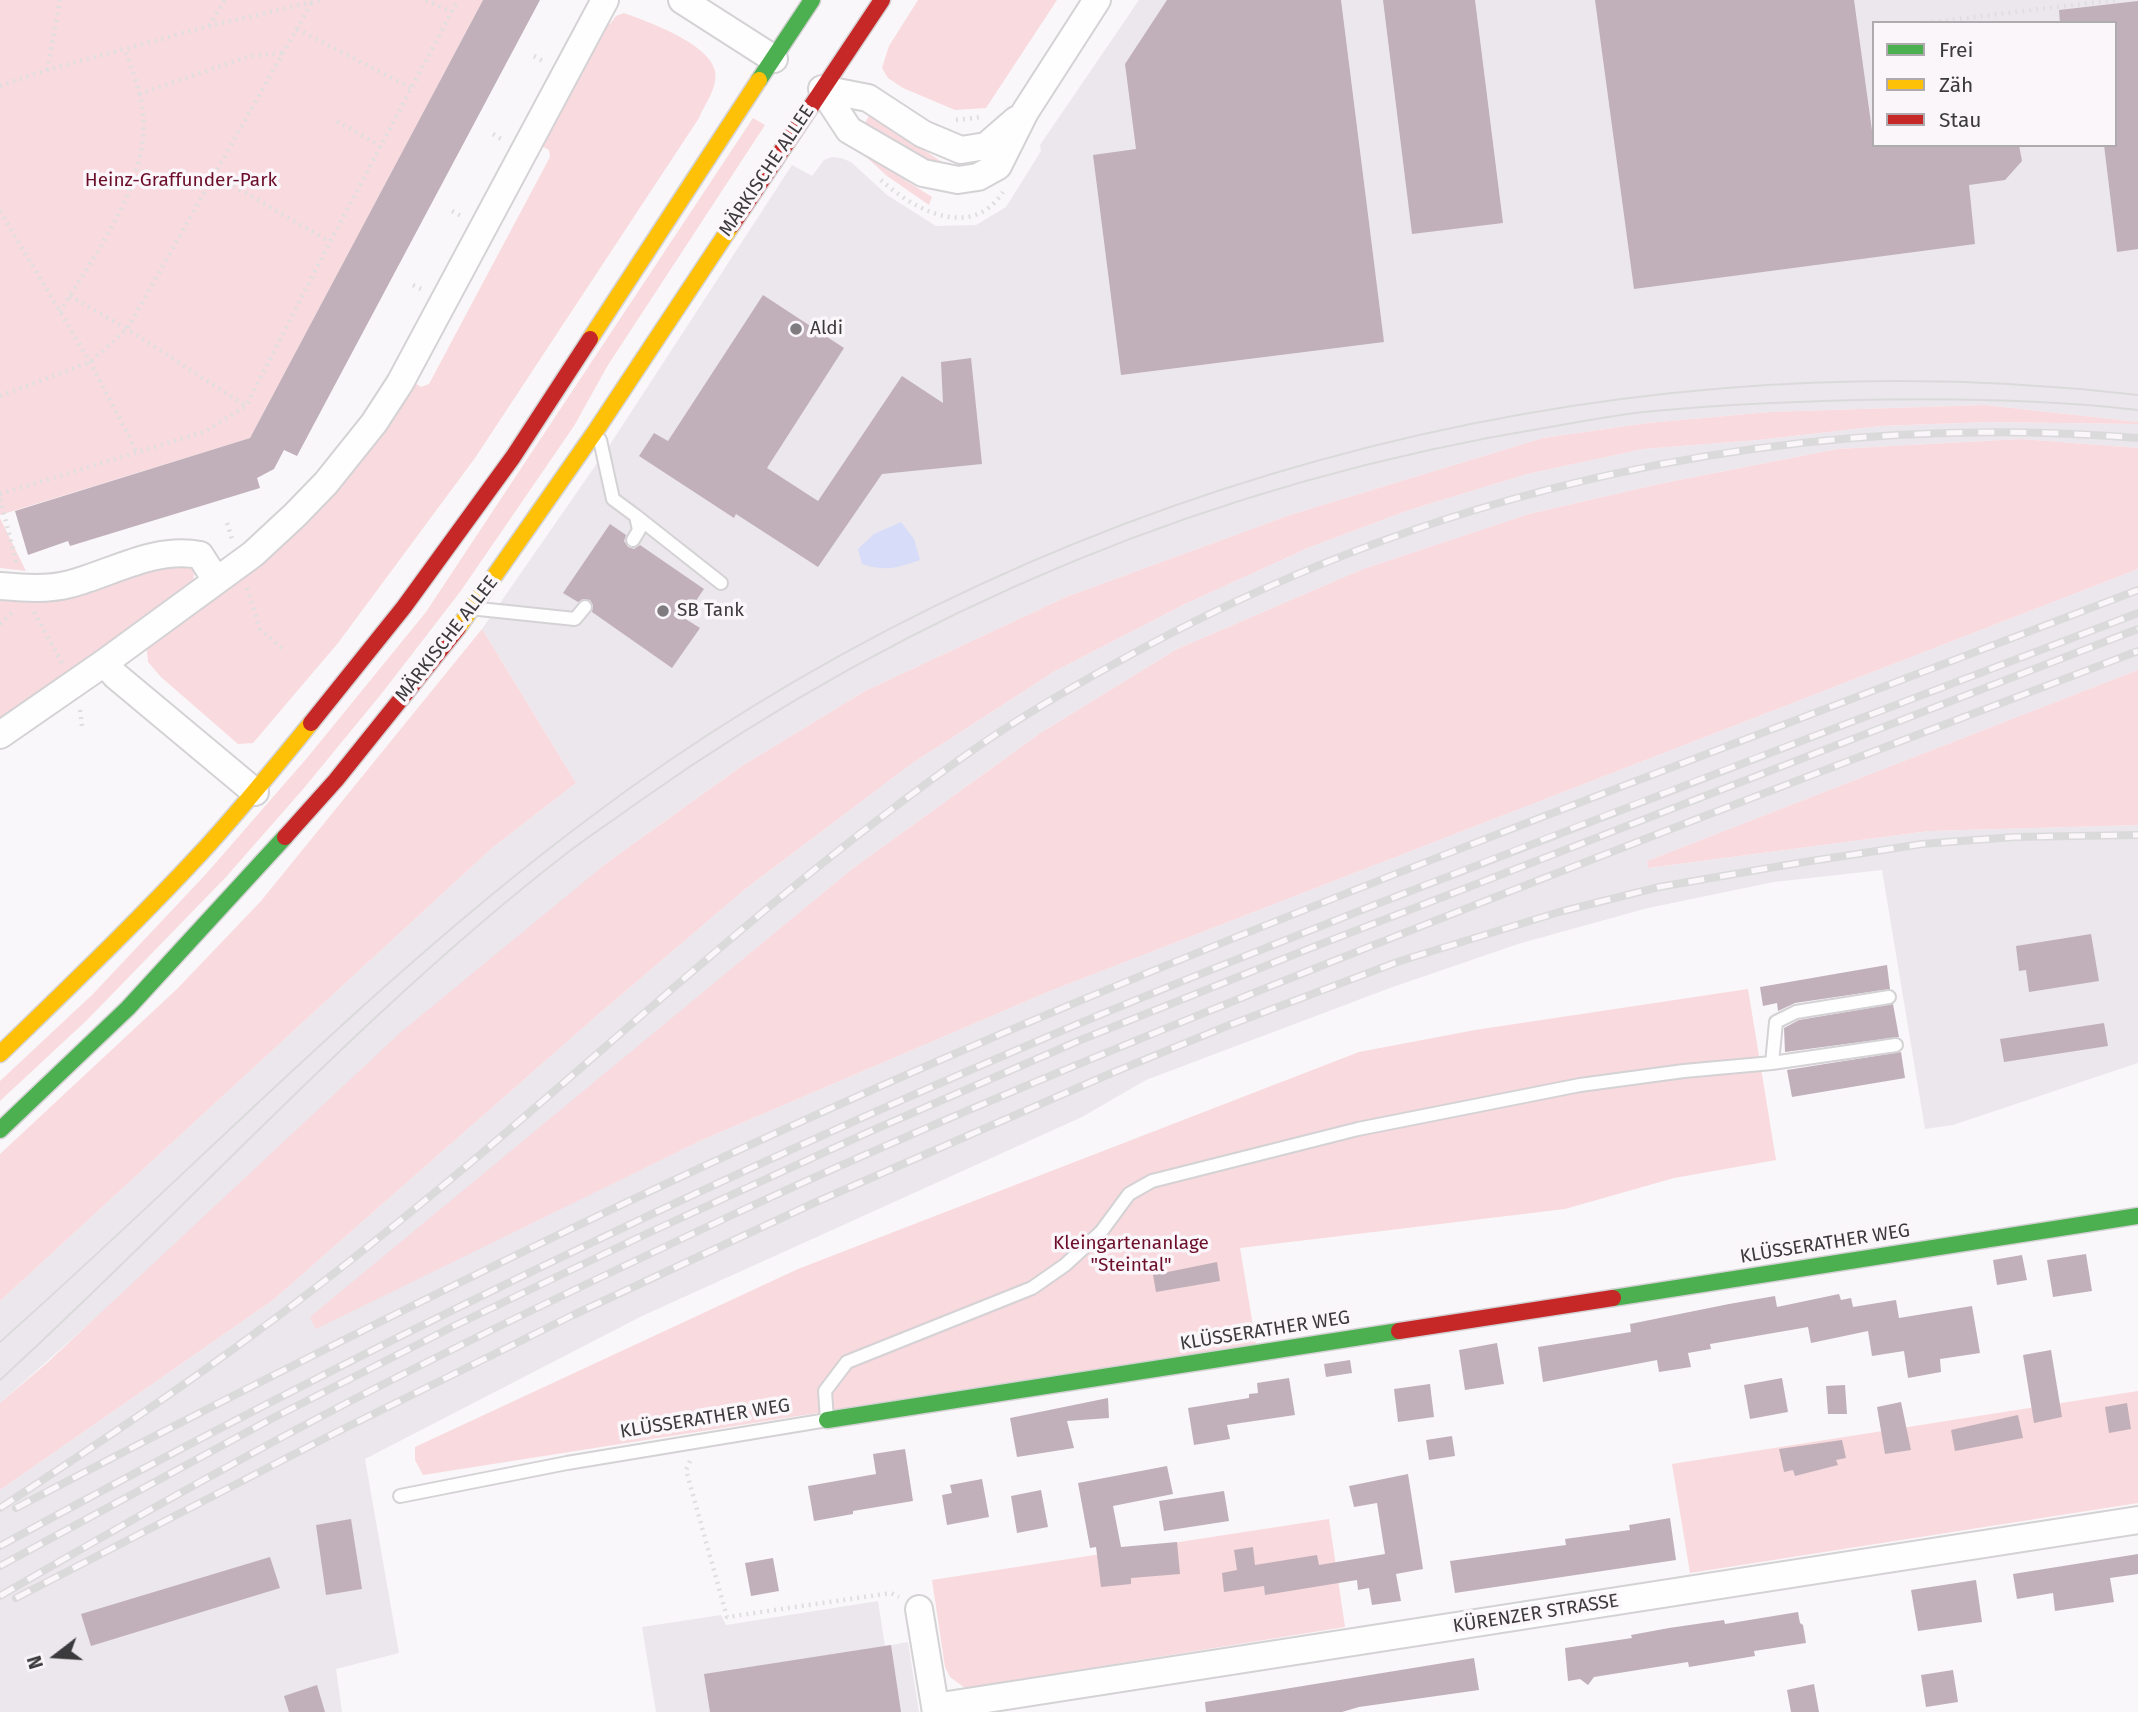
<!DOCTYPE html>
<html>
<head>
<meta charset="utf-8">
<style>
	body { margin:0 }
	#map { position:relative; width:2138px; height:1712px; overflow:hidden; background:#f9f7f9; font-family:"Fira Sans",sans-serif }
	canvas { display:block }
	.legend { position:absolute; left:1872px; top:21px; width:245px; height:126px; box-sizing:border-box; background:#faf6fa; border:2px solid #aeabae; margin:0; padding:9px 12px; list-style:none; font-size:21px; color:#3b3a3c }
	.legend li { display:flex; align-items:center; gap:14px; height:35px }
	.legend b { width:35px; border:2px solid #aeabae }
	.north { position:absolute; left:21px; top:1621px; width:70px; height:70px; -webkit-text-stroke:5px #faf6fa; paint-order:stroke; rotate:253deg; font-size:19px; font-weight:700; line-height:28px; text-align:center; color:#3b3a3c }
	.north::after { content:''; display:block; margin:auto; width:24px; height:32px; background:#3b3a3c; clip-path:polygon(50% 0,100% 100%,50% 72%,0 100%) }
</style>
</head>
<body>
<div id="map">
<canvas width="2138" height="1712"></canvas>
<ul class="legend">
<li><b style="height:9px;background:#4caf50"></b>Frei</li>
<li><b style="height:9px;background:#ffc107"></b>Zäh</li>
<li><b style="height:9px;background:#c62828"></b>Stau</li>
</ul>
<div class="north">N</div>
</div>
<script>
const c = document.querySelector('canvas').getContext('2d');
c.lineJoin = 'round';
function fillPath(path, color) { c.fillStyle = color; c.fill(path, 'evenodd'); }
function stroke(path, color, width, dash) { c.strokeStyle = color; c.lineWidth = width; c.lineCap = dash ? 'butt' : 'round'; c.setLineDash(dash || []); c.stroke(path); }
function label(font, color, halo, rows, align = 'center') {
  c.font = font + ' "Fira Sans",sans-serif'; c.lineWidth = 7; c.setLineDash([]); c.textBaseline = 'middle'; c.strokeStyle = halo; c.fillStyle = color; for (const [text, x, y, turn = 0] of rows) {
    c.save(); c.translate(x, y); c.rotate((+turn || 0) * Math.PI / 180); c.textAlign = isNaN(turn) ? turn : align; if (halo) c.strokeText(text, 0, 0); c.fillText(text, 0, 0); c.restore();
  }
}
const built = new Path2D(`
	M 1139,0 L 2138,0 L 2138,422 L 1985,405 L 1770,412 L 1648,423 L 1543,438 L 1290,515 L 1066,597 L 865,691 L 742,766 L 608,862 L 0,1403 L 0,1301 L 492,848 L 576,783 L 482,629 L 609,446 L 792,165 L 812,176 L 824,160 L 832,157 L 841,158 L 851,162 L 887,195 L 936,226 L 976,225 L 1006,207 L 1041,151 L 1040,145 ZM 1874,23 L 2115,23 L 2115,145 L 1874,145 Z
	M 1987,422 L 2138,424 L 2138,448 L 2021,439 L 1837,449 L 1659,484 L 1529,514 L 1363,569 L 1177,649 L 1042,732 L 852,869 L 668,1022 L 316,1328 L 702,1140 L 1050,991 L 2138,569 L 2138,670 L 1647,861 L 1649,868 L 1929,831 L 2138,825 L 2138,1063 L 1953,1125 L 1925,1129 L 1882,870 L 1774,882 L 1648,908 L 1518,944 L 1390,988 L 1146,1080 L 1082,1117 L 642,1316 L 365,1459 L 399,1653 L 336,1669 L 342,1712 L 0,1712 L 0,1490 L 273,1300 L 594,1018 L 744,890 L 911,764 L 1055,671 L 1185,604 L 1310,547 L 1406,511 L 1527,474 L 1643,449 L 1758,440 L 1881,426 Z
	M 878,1601 L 885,1646 L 908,1642 L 919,1712 L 656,1712 L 642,1627 L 721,1615 L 726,1625 Z`);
const green = new Path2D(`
	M 0,0 L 483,0 L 250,438 L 0,515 Z
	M 918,0 L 1057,0 L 986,108 L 955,110 L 903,88 L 888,78 L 882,68 L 889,46 Z
	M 624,13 C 648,22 709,43 715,71 C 718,87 705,104 699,118 L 475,458 L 338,643 L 253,743 L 238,744 L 161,677 L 148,662 L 147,651 L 150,643 L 185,615 L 410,380 L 421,387 L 429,384 L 550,157 L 549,150 L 538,144 L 602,22 L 610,24 L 616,16 Z
	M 870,114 L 945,164 L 946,167 L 940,170 L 863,126 Z
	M 753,118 L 765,125 L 608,365 L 574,426 L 460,592 L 382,693 L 304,788 L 226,877 L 87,1020 L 0,1101 L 0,1081 L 93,994 L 206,874 L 307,758 L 426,612 Z
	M 862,153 L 932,197 L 929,205 L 887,176 Z
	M 1985,405 L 2138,422 L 2138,424 L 1987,422 L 1881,426 L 1758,440 L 1643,449 L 1527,474 L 1406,511 L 1310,547 L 1185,604 L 1055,671 L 911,764 L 744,890 L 594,1018 L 273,1300 L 0,1490 L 0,1403 L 47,1363 L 400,1033 L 608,862 L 742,766 L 865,691 L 1066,597 L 1290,515 L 1543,438 L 1648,423 L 1770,412 Z
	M 2021,439 L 2138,448 L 2138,569 L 1050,991 L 702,1140 L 316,1329 L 310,1317 L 852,869 L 1042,732 L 1177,649 L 1363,569 L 1529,514 L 1659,484 L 1837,449 Z
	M 0,518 L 26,571 L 0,568 Z
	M 181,559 L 195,569 L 193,583 L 0,724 L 0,600 L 15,602 L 20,597 Z
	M 482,629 L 576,783 L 492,848 L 0,1301 L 0,1154 L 177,989 L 261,901 Z
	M 2138,670 L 2138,825 L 1929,831 L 1648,868 L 1647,861 Z
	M 1748,989 L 1776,1160 L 1674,1178 L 1565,1209 L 1240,1248 L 1256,1344 L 423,1475 L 415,1460 L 415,1447 L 798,1269 L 1359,1052 L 1475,1030 Z
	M 2138,1391 L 2138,1503 L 1690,1573 L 1672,1464 Z
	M 1329,1519 L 1345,1627 L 965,1688 L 950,1677 L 945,1667 L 932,1580 Z`);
const water = new Path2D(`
	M 901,522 L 914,539 L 920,560 C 896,568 887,572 862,564 L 858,549 L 874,534 Z`);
const building = new Path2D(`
	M 483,0 L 540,0 L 297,456 L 284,450 L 274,469 L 257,478 L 260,488 L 70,546 L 68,541 L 28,555 L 15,511 L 250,438 Z
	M 1167,0 L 1341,0 L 1384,342 L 1121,375 L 1093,155 L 1136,149 L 1125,64 Z
	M 1383,0 L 1475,0 L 1503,223 L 1412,234 Z
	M 1595,0 L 1854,0 L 1874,145 L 2019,145 L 2022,161 L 2005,180 L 1969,185 L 1975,244 L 1634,289 Z
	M 2138,1 L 2138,249 L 2117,252 L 2104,145 L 2115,145 L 2115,23 L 2060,23 L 2059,10 Z
	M 763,295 L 844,348 L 767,468 L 818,501 L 902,376 L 943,403 L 941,362 L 971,358 L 982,464 L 882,474 L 818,567 L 736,514 L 734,518 L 639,456 L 654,433 L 668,441 Z
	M 610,524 L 626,535 L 624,541 L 628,547 L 634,549 L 640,545 L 704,589 L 684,618 L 700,628 L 672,668 L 592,612 L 593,605 L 590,600 L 583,599 L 578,602 L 563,593 Z
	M 2091,934 L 2099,981 L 2029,992 L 2026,970 L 2019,971 L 2016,946 Z
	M 1887,965 L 1890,989 L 1795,1003 L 1778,1011 L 1777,1003 L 1763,1006 L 1760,987 Z
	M 1893,1004 L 1899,1037 L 1785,1052 L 1784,1028 L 1799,1020 Z
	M 2104,1023 L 2108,1046 L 2004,1062 L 2000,1039 Z
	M 1901,1052 L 1905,1078 L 1792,1097 L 1787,1070 Z
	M 2086,1254 L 2092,1291 L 2053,1297 L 2047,1260 Z
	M 2022,1255 L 2027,1280 L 1997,1285 L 1993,1260 Z
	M 1217,1262 L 1220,1281 L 1156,1292 L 1153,1275 Z
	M 1839,1294 L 1841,1300 L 1851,1298 L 1853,1307 L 1896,1300 L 1899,1318 L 1972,1306 L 1980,1353 L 1940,1359 L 1941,1372 L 1908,1378 L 1904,1351 L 1872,1356 L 1868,1331 L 1811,1343 L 1808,1327 L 1710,1344 L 1711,1349 L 1688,1353 L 1691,1367 L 1659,1372 L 1657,1360 L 1543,1382 L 1538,1347 L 1631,1332 L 1630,1324 L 1729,1304 L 1775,1296 L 1777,1307 Z
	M 1497,1343 L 1504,1384 L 1465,1390 L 1459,1350 Z
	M 2051,1350 L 2062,1417 L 2034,1423 L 2023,1355 Z
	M 1350,1360 L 1352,1373 L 1326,1377 L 1324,1364 Z
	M 1289,1378 L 1295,1415 L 1227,1425 L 1230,1439 L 1194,1445 L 1188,1408 L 1249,1398 L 1249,1394 L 1258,1393 L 1257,1383 Z
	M 1782,1378 L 1788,1412 L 1750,1419 L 1744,1385 Z
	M 1430,1384 L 1434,1417 L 1398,1422 L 1394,1389 Z
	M 1845,1385 L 1847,1414 L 1828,1414 L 1826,1386 Z
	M 1108,1398 L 1109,1418 L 1067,1421 L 1074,1448 L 1017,1457 L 1010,1418 Z
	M 1901,1402 L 1911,1450 L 1885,1454 L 1877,1407 Z
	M 2127,1403 L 2131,1429 L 2109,1433 L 2105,1407 Z
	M 2018,1415 L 2023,1438 L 1955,1451 L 1951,1430 Z
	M 1452,1436 L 1455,1456 L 1429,1460 L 1426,1440 Z
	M 1842,1440 L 1846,1458 L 1836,1460 L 1838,1465 L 1795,1476 L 1793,1470 L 1784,1472 L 1779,1449 Z
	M 905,1449 L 913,1501 L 853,1511 L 853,1514 L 814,1521 L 808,1486 L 876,1474 L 873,1454 Z
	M 1167,1466 L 1173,1494 L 1113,1506 L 1121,1547 L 1177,1542 L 1180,1574 L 1131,1578 L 1131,1584 L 1101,1587 L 1096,1547 L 1090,1548 L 1078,1483 Z
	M 1408,1474 L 1423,1569 L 1396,1574 L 1401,1601 L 1372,1605 L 1369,1588 L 1358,1590 L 1357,1580 L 1265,1595 L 1264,1586 L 1224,1592 L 1222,1573 L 1237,1570 L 1234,1550 L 1253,1547 L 1255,1565 L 1317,1555 L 1319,1565 L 1385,1554 L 1377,1503 L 1354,1507 L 1349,1486 Z
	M 982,1479 L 989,1517 L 947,1525 L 942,1495 L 952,1493 L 950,1485 Z
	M 1041,1490 L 1048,1527 L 1017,1533 L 1011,1496 Z
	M 1224,1491 L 1229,1521 L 1164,1531 L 1159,1501 Z
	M 1670,1518 L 1676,1560 L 1455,1593 L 1450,1561 L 1566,1545 L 1565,1539 L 1630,1530 L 1629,1525 Z
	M 351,1519 L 362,1589 L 326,1595 L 316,1525 Z
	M 2138,1554 L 2138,1574 L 2110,1578 L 2114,1602 L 2055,1611 L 2053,1593 L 2017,1599 L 2013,1574 Z
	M 270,1557 L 280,1588 L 91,1646 L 81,1614 Z
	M 773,1558 L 779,1591 L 751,1596 L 745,1563 Z
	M 1976,1580 L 1982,1622 L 1918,1631 L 1911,1590 Z
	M 1798,1612 L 1800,1623 L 1803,1625 L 1806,1643 L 1754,1651 L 1755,1656 L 1689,1667 L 1688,1662 L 1594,1677 L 1588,1685 L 1580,1679 L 1568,1681 L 1565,1648 L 1632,1638 L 1631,1635 L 1669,1628 L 1724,1620 L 1725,1624 Z
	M 891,1645 L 901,1712 L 710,1712 L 704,1674 Z
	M 1474,1658 L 1479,1690 L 1359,1707 L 1342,1712 L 1206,1712 L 1205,1702 Z
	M 1953,1670 L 1958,1702 L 1926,1707 L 1921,1675 Z
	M 1814,1684 L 1819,1712 L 1791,1712 L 1787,1690 Z
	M 317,1685 L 325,1712 L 289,1712 L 284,1696 Z`);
const path = new Path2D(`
	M 426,0 L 451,12
	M 1925,23 L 2115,0
	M 209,26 L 225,0
	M 297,29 L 411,88
	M 534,56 L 546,63
	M 47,70 L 60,0
	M 0,86 L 47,70 L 209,26 L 321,0
	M 139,94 L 250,56 L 282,53
	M 956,120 L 982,117
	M 337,121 L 380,146
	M 493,134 L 504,141
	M 215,175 L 330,242
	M 881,180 C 914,210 971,241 1003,192
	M 0,211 L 90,362 L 137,452
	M 452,211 L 463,217
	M 413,285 L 425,291
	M 70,296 L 127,329 L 246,406
	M 60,312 C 95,253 154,178 142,106 C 139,87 131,67 125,49
	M 0,396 L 90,362 L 127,329 L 313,0
	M 0,494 L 204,432 L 246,406 L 330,242 L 458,0
	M 0,499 L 17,565
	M 227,523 L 232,539
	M 247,588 L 260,629 L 283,649
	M 34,612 L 62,663
	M 0,624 L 14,611
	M 80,710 L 82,726
	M 690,1461 L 686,1470 L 727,1617 L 891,1593 L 899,1597`);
const lane = new Path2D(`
	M 600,440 L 613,499 L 636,516 L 639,530 L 633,540
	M 636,516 L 721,583
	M 479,609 L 575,619 L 585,607
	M 1772,1063 L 1776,1022 L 1796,1012 L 1889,997
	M 400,1496 L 567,1463 L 827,1420 L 825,1391 L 847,1362 L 1032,1288 L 1065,1265 L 1101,1232 L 1129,1194 L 1152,1181 L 1358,1129 L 1580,1085 L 1684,1071 L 1772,1063 L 1896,1045`);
const street = new Path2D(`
	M 682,0 L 774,59
	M 822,89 L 849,130 L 923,173 L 958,180 L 978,177 L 998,166 L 1025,112 L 1097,0
	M 822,89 L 868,98 L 923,134 L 961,150 L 986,146 L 1016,120
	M 0,586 C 23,588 48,590 70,584 C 112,573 155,546 200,555 L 216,580
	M 104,663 L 116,676 L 255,792
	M 0,735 L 104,663 L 253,554 L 295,515 L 326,483 L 374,423 L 400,383 L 605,0
	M 919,1609 L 936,1712
	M 935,1707 L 2138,1520`);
const fast = new Path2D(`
	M 759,80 L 812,0
	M 0,1130 L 128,1008 L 285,837
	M 1613,1298 L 2138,1216
	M 827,1420 L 1399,1331`);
const slow = new Path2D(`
	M 590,339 L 759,80
	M 458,628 L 597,429 L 732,225
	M 0,1054 C 68,988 136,923 200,854 C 239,812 275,767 311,723`);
const jam = new Path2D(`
	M 732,225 L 882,0
	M 311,723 L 404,607 L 513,457 L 590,339
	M 285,837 L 336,780 L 458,628
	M 1399,1331 L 1613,1298`);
const tram = new Path2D(`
	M 0,1342 C 195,1169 375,979 584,822 C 1022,490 1591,331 2138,395
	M 0,1380 C 190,1206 363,1011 567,853 C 590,835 614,820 637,803 C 912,608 1217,481 1550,427 C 1578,422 1606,417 1635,413 C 1708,405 1782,402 1856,400 C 1950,398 2044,399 2138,410`);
const rail = new Path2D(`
	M 0,1508 C 76,1458 152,1408 225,1355 C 309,1295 390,1230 469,1164 C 636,1023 796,873 976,748 C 1020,717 1067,690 1114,664 C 1424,490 1783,409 2138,438
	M 16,1508 C 360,1328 707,1156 1065,1007 C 1419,860 1780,727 2138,590
	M 0,1546 C 347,1356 702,1183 1066,1029 C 1170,985 1276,944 1382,902 C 1633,804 1886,709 2138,613
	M 0,1566 L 271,1419 L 454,1326 L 646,1234 L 871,1131 L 1078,1041 L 1308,949 L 2138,629
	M 0,1596 C 105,1535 210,1475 318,1418 C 453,1347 592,1281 730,1216 C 908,1133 1089,1059 1271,986 C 1559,870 1849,761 2138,651
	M 16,1598 L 333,1434 L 573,1315 L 816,1202 L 1107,1075 L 1227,1026 L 1400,961 L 1559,912 L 1659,887 L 1798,863 L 1922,844 L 2014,837 L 2138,835`);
const markers = [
	[796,329,7,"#7e7c7e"],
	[663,611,7,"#7e7c7e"]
];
const streetNames = [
	["MÄRKISCHE ALLEE",767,171,-56],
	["MÄRKISCHE ALLEE",447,639,-52],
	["KLÜSSERATHER WEG",1825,1244,-9],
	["KLÜSSERATHER WEG",1265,1331,-9],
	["KLÜSSERATHER WEG",705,1419,-9],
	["KÜRENZER STRASSE",1536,1614,-9]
];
const parkNames = [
	["Heinz-Graffunder-Park",181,181],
	["Kleingartenanlage",1131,1244],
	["\"Steintal\"",1131,1266]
];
const poiNames = [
	["Aldi",810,329],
	["SB Tank",677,611]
];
fillPath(built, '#ece7ed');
fillPath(green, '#f9dade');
fillPath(water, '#d7ddf8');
fillPath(building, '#c1b0ba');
stroke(lane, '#d4d2d4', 16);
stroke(street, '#d4d2d4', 30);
stroke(fast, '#d4d2d4', 19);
stroke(slow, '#d4d2d4', 19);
stroke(jam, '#d4d2d4', 19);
stroke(path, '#e0dfe0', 4.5, [2, 5]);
stroke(lane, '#fefefe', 12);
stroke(street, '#fefefe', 26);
stroke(fast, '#4caf50', 16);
stroke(slow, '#ffc107', 16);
stroke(jam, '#c62828', 16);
stroke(tram, '#dbdadb', 2);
stroke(rail, '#dbdadb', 8);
stroke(rail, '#faf6fa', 5, [16]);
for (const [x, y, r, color] of markers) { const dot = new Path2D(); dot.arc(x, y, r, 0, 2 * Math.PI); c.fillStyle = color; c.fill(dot); stroke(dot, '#faf6fa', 2.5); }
label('19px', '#3b3a3c', '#faf6fa', streetNames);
label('19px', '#6c0d29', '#faf6fa', parkNames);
label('19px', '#3b3a3c', '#faf6fa', poiNames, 'left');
</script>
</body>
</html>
